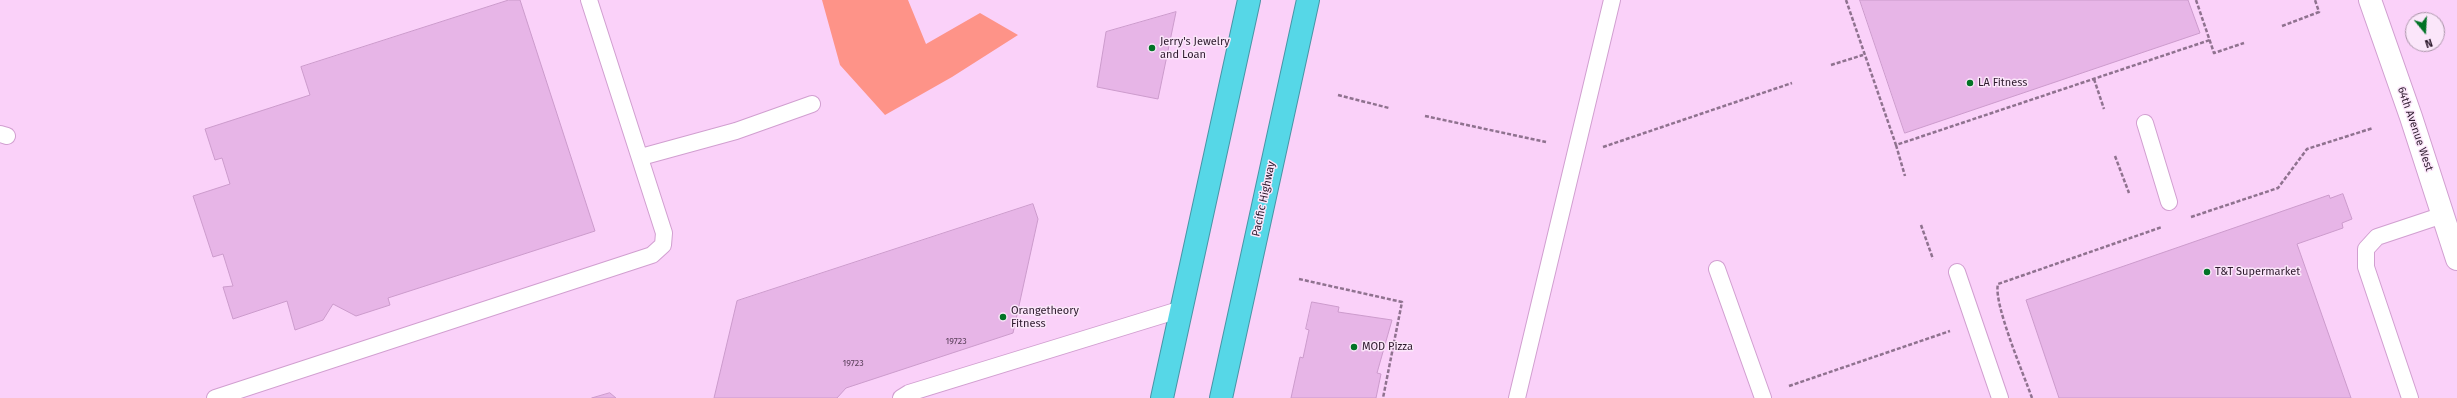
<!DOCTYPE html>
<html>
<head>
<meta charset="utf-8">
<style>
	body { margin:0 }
	#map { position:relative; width:2457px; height:398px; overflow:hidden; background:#fad1f9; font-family:"Fira Sans",sans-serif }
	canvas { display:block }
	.north { position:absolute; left:2405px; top:12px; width:40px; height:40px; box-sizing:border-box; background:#fbe6fa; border:1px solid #a994a8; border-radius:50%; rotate:162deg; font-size:11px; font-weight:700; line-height:16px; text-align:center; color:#2d1a2d }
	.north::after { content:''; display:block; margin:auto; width:14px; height:18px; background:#027326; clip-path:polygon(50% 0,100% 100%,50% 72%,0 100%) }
</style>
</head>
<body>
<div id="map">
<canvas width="2457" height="398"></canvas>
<div class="north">N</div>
</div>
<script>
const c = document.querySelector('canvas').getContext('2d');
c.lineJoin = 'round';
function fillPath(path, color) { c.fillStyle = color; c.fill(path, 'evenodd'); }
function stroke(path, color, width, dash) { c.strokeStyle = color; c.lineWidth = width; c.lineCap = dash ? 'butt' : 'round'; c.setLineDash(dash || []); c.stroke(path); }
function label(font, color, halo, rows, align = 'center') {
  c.font = font + ' "Fira Sans",sans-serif'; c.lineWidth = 3; c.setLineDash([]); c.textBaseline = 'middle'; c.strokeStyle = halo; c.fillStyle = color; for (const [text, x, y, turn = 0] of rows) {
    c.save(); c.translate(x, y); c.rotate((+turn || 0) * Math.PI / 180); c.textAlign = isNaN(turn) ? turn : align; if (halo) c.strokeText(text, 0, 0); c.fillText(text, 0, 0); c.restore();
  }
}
const green = new Path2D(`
	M 822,0 L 908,0 L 926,44 L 980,13 L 1018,35 L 952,77 L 885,115 L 840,65 Z`);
const building = new Path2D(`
	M 509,0 L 520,0 L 595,231 L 388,298 L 390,305 L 356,316 L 333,304 L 323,320 L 295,330 L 287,301 L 233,319 L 223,287 L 233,286 L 223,254 L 213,257 L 193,196 L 230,184 L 222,158 L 215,160 L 205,129 L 310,95 L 301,67 Z
	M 1860,0 L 2188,0 L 2200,33 L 1905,133 Z
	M 1176,12 L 1158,99 L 1097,87 L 1106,32 Z
	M 2343,194 L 2352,219 L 2342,223 L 2343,228 L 2297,244 L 2351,398 L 2059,398 L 2026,300 L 2329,195 L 2330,198 Z
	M 1033,204 L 1038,219 L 1013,333 L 846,388 L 837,398 L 714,398 L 737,301 Z
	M 1312,302 L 1339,307 L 1338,312 L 1392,320 L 1377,373 L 1381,374 L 1376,398 L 1291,398 L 1300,357 L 1303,358 L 1309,330 L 1306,329 Z
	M 610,393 L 616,398 L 592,398 Z`);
const path = new Path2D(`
	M 1846,0 L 1896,145 L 2210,40
	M 2196,0 L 2214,53 L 2244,43
	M 2282,26 L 2319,12 L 2315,0
	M 1831,65 L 1863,55
	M 2094,79 L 2104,109
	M 1338,95 L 1389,108
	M 1425,116 L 1546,142
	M 1896,145 L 1905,176
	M 1603,147 L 1792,83
	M 2115,156 L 2129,193
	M 2191,217 L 2278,188 L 2307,149 L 2373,128
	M 1921,225 L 1933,259
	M 1299,279 L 1402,302 L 1383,398
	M 1789,386 L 1950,331
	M 2032,398 C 2024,375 1993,303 1998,284 L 2162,227`);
const lane = new Path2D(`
	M 2145,123 L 2169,202
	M 0,134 L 7,136
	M 641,157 L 736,131 L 812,104
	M 1717,269 L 1763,398
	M 1957,272 L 2000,398
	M 215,398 L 652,255 L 663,245 L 664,233 L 589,0
	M 901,398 L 909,393 L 1182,309
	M 1517,398 L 1612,0
	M 2410,398 L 2366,267 L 2366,249 L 2377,237 L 2443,215`);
const street = new Path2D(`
	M 2370,0 L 2411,117 L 2457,259`);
const highway = new Path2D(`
	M 1162,398 L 1249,0
	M 1221,398 L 1308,0`);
const markers = [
	[1152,48,4,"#027326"],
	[1970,83,4,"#027326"],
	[2207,272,4,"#027326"],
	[1003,317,4,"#027326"],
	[1354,347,4,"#027326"]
];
const numberNames = [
	["19723",956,341],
	["19723",853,363]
];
const poiNames = [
	["Jerry's Jewelry",1160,42],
	["and Loan",1160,55],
	["LA Fitness",1978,83],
	["T&T Supermarket",2215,272],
	["Orangetheory",1011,311],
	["Fitness",1011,324],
	["MOD Pizza",1362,347]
];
const streetNames = [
	["64th Avenue West",2415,129,71],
	["Pacific Highway",1264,199,-78]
];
fillPath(green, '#fe9388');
fillPath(building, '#e7b5e7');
stroke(building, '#cc9bcc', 1);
stroke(lane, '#d19fd0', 18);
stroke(street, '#d19fd0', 24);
stroke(highway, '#4895a6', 24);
stroke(path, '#8f728f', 2.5, [4, 2]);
stroke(lane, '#fff', 16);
stroke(street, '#fff', 22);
stroke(highway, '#56d7e7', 22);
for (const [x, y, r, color] of markers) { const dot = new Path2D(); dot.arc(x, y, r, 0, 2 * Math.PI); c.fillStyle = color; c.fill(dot); stroke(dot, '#fbe6fa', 1.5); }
label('9px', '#5c415c', null, numberNames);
label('11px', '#2d1a2d', '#fbe6fa', poiNames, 'left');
label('11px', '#2d1a2d', '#fbe6fa', streetNames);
</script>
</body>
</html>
